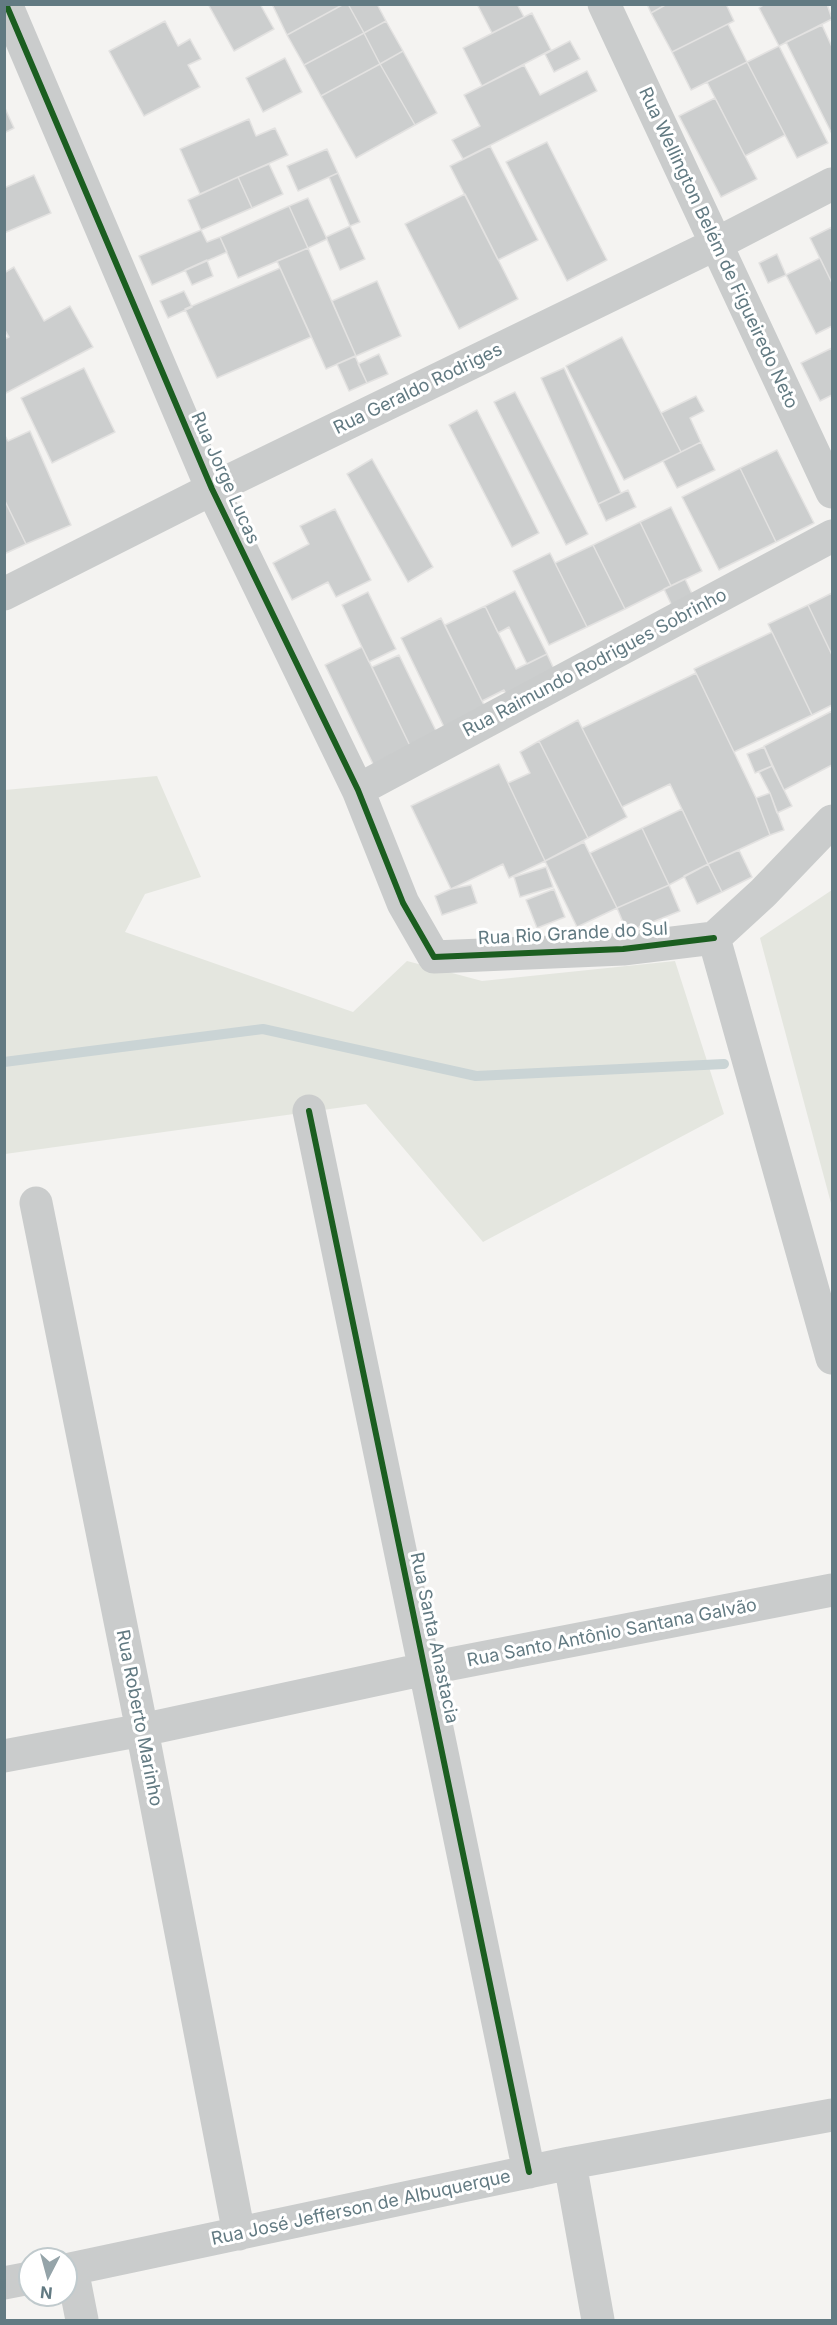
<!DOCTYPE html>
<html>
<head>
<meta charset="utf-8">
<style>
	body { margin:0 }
	#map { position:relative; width:837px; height:2325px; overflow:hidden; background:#f4f3f1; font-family:Inter,sans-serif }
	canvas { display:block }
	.frame { position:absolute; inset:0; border:6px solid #627a82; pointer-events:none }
	.north { position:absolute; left:18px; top:2247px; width:60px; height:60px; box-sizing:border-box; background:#fff; border:2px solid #c0cacd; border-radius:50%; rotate:186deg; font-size:16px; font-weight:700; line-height:24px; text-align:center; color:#627a82 }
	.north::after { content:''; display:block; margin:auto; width:21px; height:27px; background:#95a4a9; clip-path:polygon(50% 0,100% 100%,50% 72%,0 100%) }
</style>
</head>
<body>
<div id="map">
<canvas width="837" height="2325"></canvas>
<div class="frame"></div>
<div class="north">N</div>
</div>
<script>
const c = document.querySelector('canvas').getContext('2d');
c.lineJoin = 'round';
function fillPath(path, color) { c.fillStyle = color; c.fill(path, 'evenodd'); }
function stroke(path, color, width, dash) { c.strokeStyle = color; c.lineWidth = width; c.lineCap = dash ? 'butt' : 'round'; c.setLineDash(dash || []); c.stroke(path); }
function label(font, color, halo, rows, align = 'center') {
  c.font = font + ' Inter,sans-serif'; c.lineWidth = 6; c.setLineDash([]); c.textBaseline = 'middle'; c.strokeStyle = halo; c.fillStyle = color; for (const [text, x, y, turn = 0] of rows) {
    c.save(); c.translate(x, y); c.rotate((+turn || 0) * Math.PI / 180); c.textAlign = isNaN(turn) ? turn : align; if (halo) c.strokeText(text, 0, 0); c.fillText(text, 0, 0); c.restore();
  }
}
const green = new Path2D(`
	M 157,776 L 201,877 L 145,894 L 125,932 L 353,1012 L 407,961 L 482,981 L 675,961 L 724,1114 L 483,1242 L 366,1104 L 5,1154 L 5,790 Z
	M 832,890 L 832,1207 L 760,938 Z`);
const stream = new Path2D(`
	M 4,1062 L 263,1029 L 476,1076 L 724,1064`);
const building = new Path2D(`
	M 208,4 L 260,4 L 274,29 L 234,51 Z
	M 272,4 L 344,4 L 287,35 Z
	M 344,4 L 348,4 L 364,33 L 304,65 L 287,35 Z
	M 348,4 L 377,4 L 386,21 L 364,33 Z
	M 477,4 L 517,4 L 524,17 L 492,33 Z
	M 647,4 L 667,4 L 651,13 Z
	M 667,4 L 726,4 L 734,21 L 672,52 L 651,13 Z
	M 765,4 L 827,4 L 832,19 L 779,46 L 759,8 Z
	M 532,13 L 551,50 L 482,86 L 463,48 Z
	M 165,21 L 178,46 L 190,39 L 201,59 L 188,65 L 200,87 L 144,116 L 109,51 Z
	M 386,21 L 403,51 L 380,64 L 364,33 Z
	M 728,24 L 747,62 L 691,90 L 672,52 Z
	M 822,25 L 832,47 L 832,134 L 786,42 Z
	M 364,33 L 380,64 L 321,96 L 304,65 Z
	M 570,41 L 580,59 L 554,72 L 545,54 Z
	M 779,46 L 828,143 L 797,158 L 747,62 Z
	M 403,51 L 437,113 L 415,125 L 380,64 Z
	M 285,58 L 302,92 L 263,112 L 246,78 Z
	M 747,62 L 785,135 L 745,156 L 707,82 Z
	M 380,64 L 415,125 L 356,158 L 321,96 Z
	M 524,65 L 540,95 L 587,71 L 597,91 L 463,159 L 452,140 L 480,126 L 464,95 Z
	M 715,98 L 757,179 L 721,197 L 679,116 Z
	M 4,106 L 14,128 L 4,133 Z
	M 249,119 L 256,136 L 275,128 L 288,155 L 200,194 L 180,149 Z
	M 547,142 L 607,260 L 567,281 L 506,162 Z
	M 490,146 L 538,240 L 498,260 L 450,166 Z
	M 327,149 L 338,173 L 298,191 L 287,166 Z
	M 269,164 L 283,194 L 252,208 L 238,177 Z
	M 338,173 L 360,222 L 350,226 L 329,177 Z
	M 34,175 L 51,213 L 4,233 L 4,188 Z
	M 238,177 L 252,208 L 201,230 L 188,200 Z
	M 465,194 L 518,299 L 459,329 L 405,224 Z
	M 308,198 L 327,239 L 308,248 L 289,206 Z
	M 289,206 L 308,248 L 238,278 L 220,237 Z
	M 350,226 L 365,259 L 340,270 L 326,237 Z
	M 832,227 L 832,283 L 810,238 Z
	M 201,230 L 207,242 L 220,237 L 227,252 L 152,285 L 139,256 Z
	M 308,248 L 356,356 L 326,369 L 277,261 Z
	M 777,254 L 786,275 L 768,283 L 759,263 Z
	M 820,258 L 832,283 L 832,326 L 816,334 L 786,275 Z
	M 207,260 L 213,276 L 192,285 L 185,270 Z
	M 14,267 L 44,321 L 70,306 L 93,347 L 4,394 L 4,339 L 9,337 L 4,329 L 4,273 Z
	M 280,268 L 311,337 L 217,378 L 185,309 Z
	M 377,281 L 401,336 L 356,356 L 332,301 Z
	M 184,291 L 192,307 L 168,318 L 160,301 Z
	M 622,337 L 681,452 L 624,480 L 566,366 Z
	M 832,348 L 832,395 L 820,401 L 801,363 Z
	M 379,354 L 388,374 L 367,383 L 358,364 Z
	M 355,356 L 367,383 L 349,391 L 337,364 Z
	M 84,368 L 115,432 L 52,463 L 21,398 Z
	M 564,368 L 621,493 L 598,504 L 541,378 Z
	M 515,392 L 588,534 L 566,545 L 494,402 Z
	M 696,396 L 704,411 L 690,418 L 701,442 L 681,452 L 661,413 Z
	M 477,410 L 539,533 L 512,547 L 449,425 Z
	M 30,431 L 71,525 L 26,544 L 4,499 L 4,434 L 8,441 Z
	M 701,442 L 715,470 L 677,488 L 663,461 Z
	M 777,450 L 814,523 L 776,542 L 740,468 Z
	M 372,459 L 433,567 L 408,582 L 347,474 Z
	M 740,468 L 776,542 L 719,570 L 682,497 Z
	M 628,490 L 636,507 L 606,521 L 598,504 Z
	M 4,499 L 26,544 L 4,554 Z
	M 671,507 L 702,571 L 671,586 L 640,522 Z
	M 335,509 L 371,580 L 336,597 L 328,582 L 292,600 L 273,563 L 309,544 L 300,526 Z
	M 640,522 L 671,586 L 625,609 L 593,545 Z
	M 593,545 L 625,609 L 587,627 L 555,563 Z
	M 550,553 L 587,627 L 549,645 L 513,571 Z
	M 685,579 L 695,600 L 674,610 L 664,589 Z
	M 515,591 L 547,654 L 527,664 L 509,627 L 498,633 L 485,606 Z
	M 368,592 L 396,649 L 369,662 L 342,605 Z
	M 832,593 L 832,655 L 808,605 Z
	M 808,605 L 832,655 L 832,705 L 812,715 L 768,624 Z
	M 485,606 L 516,669 L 547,654 L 559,680 L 511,704 L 504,690 L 482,701 L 445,625 Z
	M 441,618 L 487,711 L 446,731 L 401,638 Z
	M 772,632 L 812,715 L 734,752 L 694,669 Z
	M 362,647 L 412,750 L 375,768 L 325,665 Z
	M 399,655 L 439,737 L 412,750 L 372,667 Z
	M 696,673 L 756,798 L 770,835 L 708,864 L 670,784 L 622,807 L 582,728 Z
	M 832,711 L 832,765 L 784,790 L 764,746 Z
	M 578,720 L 627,817 L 588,838 L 539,741 Z
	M 539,741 L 588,838 L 545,861 L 508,783 L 530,773 L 520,752 Z
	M 764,747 L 772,766 L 755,773 L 747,754 Z
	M 499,764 L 545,861 L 509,878 L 503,864 L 451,889 L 411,806 Z
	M 772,766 L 792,806 L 777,813 L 770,793 L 759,772 Z
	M 770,793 L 784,830 L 770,835 L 756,798 Z
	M 682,809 L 708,864 L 669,885 L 642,828 Z
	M 642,828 L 669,885 L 617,908 L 590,853 Z
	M 584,842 L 617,908 L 577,927 L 545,861 Z
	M 739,850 L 752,877 L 722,892 L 708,864 Z
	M 708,864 L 722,892 L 697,904 L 684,876 Z
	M 546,867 L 553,887 L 520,897 L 514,877 Z
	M 471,885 L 477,903 L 442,915 L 435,896 L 451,889 Z
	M 669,885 L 680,911 L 627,932 L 617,908 Z
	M 554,889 L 565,917 L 537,928 L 526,900 Z`);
const minor = new Path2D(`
	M 6,4 L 212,489 L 358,790 L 403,903 L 434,957 L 623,949 L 714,938
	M 604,4 L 832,492
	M 4,594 L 212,489 L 716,244 L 832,184
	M 358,790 L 832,536
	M 714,938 L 832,1358
	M 714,938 L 763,893 L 832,821
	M 309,1111 L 529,2172
	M 36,1203 L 142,1730 L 239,2234
	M 4,1756 L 142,1730 L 425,1669 L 832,1590
	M 570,2163 L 598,2320
	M 72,2269 L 82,2320
	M 66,2270 L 570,2163 L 832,2115
	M 4,2283 L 30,2278`);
const cycleway = new Path2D(`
	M 6,4 L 212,489 L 358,790 L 403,903 L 434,957 L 623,949 L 714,938
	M 309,1111 L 529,2172`);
const streetNames = [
	["Rua Wellington Belém de Figueiredo Neto",718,248,65],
	["Rua Geraldo Rodriges",418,389,-26],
	["Rua Jorge Lucas",225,478,66],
	["Rua Raimundo Rodrigues Sobrinho",595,663,-28],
	["Rua Rio Grande do Sul",573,934,-3],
	["Rua Santo Antônio Santana Galvão",612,1633,-11],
	["Rua Santa Anastacia",434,1638,78],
	["Rua Roberto Marinho",139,1718,79],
	["Rua José Jefferson de Albuquerque",361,2208,-12]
];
fillPath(green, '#e4e6df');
stroke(stream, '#cad4d5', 10);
fillPath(building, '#cccece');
stroke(building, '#e3e2e1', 1.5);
stroke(minor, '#cacccc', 33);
stroke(cycleway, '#1b5e20', 6);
label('18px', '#627a82', '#fff', streetNames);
</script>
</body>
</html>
